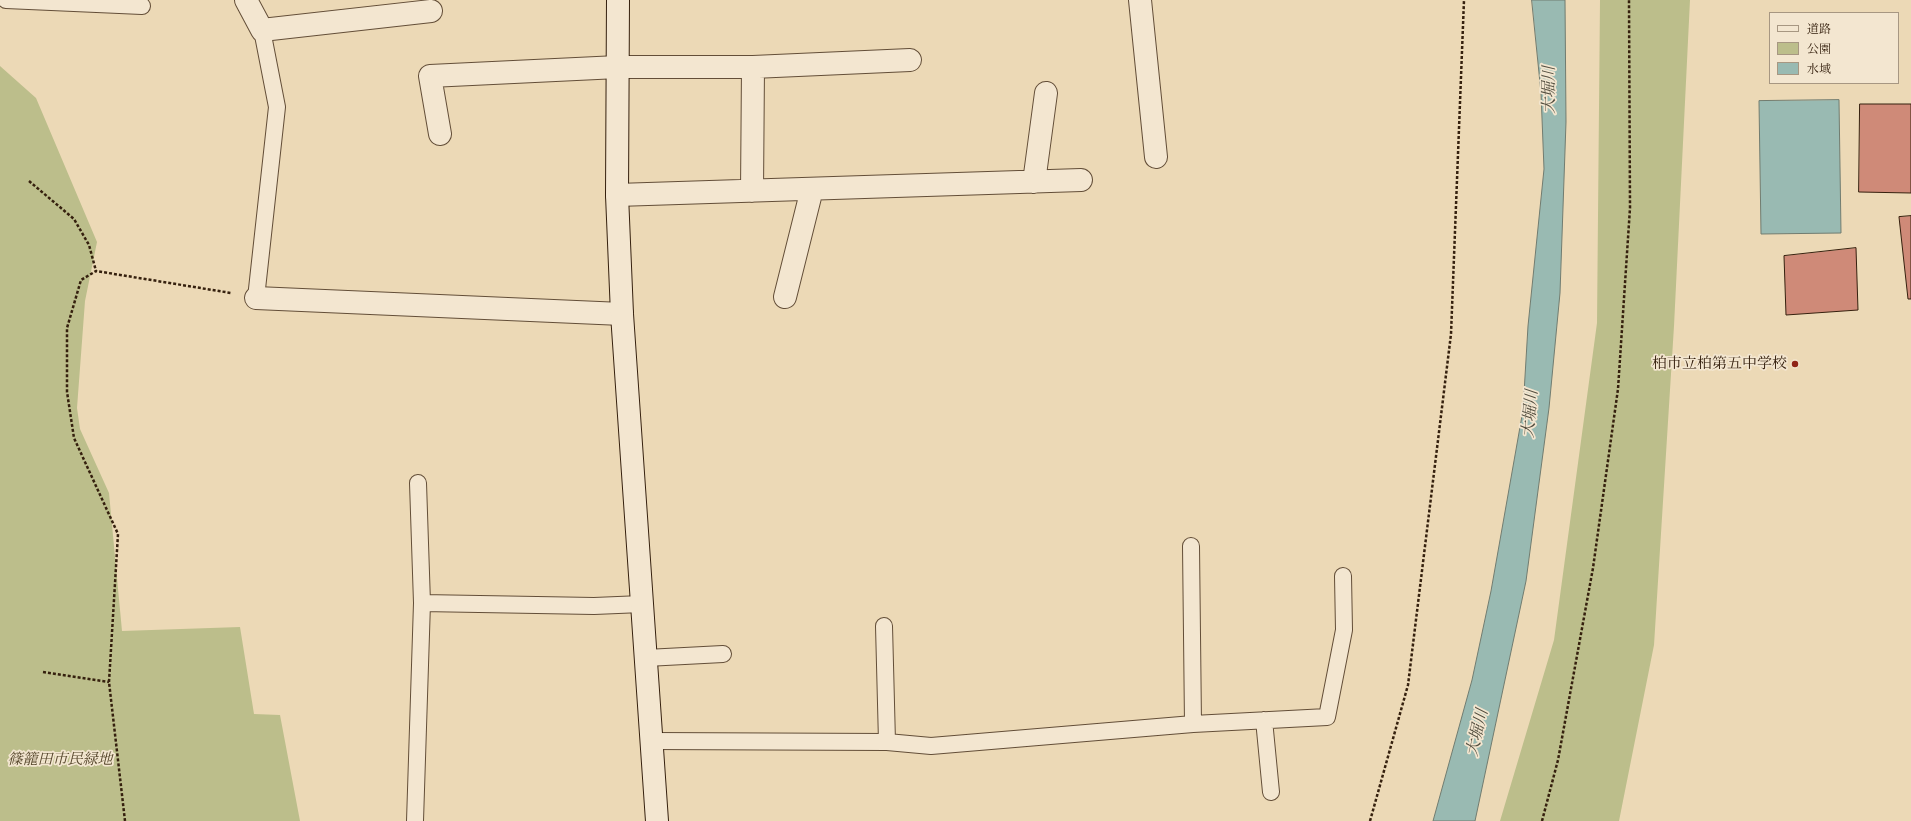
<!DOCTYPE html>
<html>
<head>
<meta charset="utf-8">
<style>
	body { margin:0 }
	#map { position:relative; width:1911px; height:821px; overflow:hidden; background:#ecd9b6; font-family:Alegreya,"Noto Serif JP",serif }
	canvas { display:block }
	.legend { position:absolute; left:1769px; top:12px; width:130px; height:72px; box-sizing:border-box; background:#f3e6d0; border:1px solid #a79782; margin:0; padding:5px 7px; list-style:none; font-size:12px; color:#35200e }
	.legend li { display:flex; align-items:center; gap:8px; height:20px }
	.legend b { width:20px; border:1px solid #a79782 }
</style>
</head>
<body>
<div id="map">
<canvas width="1911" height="821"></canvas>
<ul class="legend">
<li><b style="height:5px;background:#f3e6d0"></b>道路</li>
<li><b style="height:11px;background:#bcbe8b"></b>公園</li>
<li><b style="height:11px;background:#99bab2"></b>水域</li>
</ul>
</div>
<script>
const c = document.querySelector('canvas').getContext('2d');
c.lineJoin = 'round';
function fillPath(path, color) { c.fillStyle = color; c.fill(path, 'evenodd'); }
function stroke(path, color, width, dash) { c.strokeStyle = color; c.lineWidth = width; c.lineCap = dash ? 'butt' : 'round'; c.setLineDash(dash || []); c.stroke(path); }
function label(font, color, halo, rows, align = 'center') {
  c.font = font + ' Alegreya,"Noto Serif JP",serif'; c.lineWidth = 3.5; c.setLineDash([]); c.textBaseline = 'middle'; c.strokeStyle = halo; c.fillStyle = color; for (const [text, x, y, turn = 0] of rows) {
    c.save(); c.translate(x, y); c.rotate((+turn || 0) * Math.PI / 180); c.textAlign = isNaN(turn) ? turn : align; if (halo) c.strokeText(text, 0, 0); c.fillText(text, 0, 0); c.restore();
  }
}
const green = new Path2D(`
	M 1600,0 L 1690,0 L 1674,326 L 1654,645 L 1619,821 L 1500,821 L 1554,640 L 1597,323 Z
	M 0,66 L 36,98 L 97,242 L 85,301 L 77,408 L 80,429 L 109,493 L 122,631 L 240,627 L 254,714 L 280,715 L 300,821 L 0,821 Z`);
const water = new Path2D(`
	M 1532,0 L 1565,0 L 1566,122 L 1560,293 L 1549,408 L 1526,581 L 1475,821 L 1433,821 L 1472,680 L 1491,591 L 1523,410 L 1528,326 L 1544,169 L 1541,93 Z
	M 1839,100 L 1841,233 L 1761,234 L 1759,101 Z`);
const building = new Path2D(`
	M 1860,104 L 1911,104 L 1911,193 L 1859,192 Z
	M 1911,216 L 1911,299 L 1908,299 L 1899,217 Z
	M 1856,248 L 1858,310 L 1786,315 L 1784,256 Z`);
const path = new Path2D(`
	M 29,181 L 74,219 L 89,245 L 96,271
	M 43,672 L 109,682
	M 125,821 L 109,682 L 118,534 L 74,438 L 67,392 L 67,328 L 81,280 L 96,271 L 231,293
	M 1370,821 L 1408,685 L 1451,334 L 1464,0
	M 1542,821 L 1558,760 L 1593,568 L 1618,389 L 1630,208 L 1629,0`);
const lane = new Path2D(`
	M 6,0 L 142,6
	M 256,298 L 277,107 L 262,30
	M 418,483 L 422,603 L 594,606 L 642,604
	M 1191,546 L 1193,724
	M 884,626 L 887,742
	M 646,658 L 723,654
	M 1264,720 L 1271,792
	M 652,741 L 887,742 L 931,746 L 1193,724 L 1327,717 L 1344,630 L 1343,576
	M 415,821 L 422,603`);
const street = new Path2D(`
	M 246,0 L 262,30 L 431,11
	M 1140,0 L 1156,157
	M 440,134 L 430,76 L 618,67 L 753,67 L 910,60
	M 1034,182 L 1046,93
	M 752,191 L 753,67
	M 617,195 L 1081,180
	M 785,297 L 812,189
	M 256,298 L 622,314`);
const secondary = new Path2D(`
	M 618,0 L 617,195 L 622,314 L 657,821`);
const markers = [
	[1795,364,4,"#8f2418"]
];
const poiNames = [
	["柏市立柏第五中学校",1787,364]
];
const parkNames = [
	["篠籠田市民緑地",60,760]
];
const waterNames = [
	["大堀川",1550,90,-90],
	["大堀川",1531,414,-85],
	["大堀川",1478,733,-77]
];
fillPath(green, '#bcbe8b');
fillPath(water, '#99bab2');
stroke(water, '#717c70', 1);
fillPath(building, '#cf8a78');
stroke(building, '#35200e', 1);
stroke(lane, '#634e38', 18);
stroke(street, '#634e38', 24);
stroke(secondary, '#35200e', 24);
stroke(path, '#35200e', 2.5, [3, 2]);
stroke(lane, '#f3e6d0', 16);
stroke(street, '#f3e6d0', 22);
stroke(secondary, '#f3e6d0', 22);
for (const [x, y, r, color] of markers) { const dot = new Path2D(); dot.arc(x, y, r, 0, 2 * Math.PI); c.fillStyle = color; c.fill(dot); stroke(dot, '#f3e6d0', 1.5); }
label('15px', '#35200e', '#f3e6d0', poiNames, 'right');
label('italic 15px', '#57482d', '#f3e6d0', parkNames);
label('italic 16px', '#534e3f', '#f3e6d0', waterNames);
</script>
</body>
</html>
